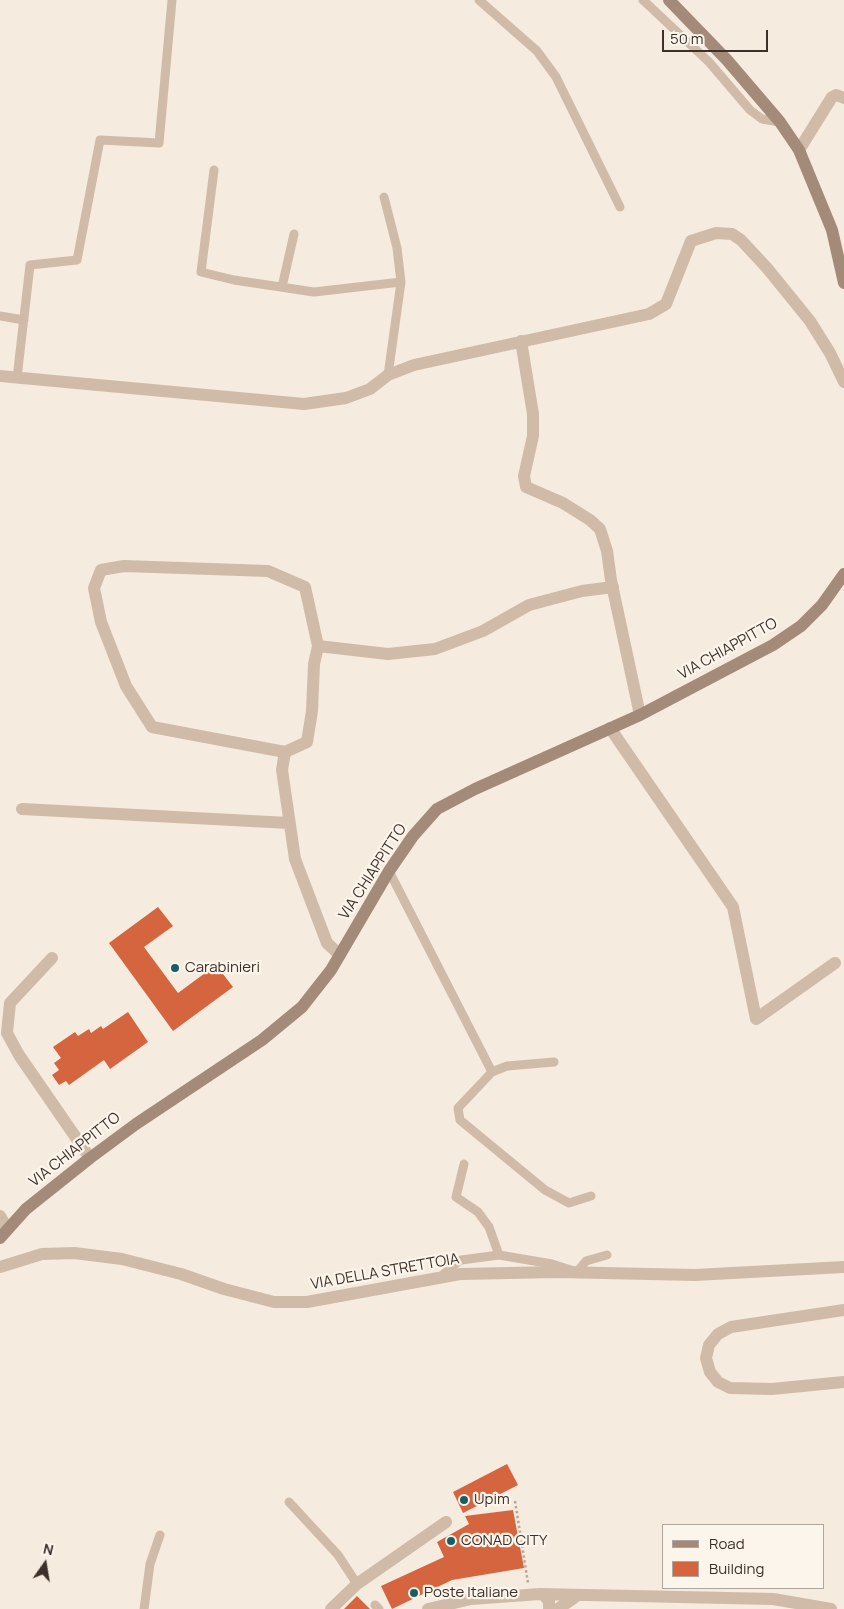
<!DOCTYPE html>
<style>
body{margin:0}
#map{position:relative;width:844px;height:1609px;overflow:hidden;background:#f6ebdf;font-family:Manrope,sans-serif}
canvas{display:block}
.legend{position:absolute;left:662px;top:1524px;width:162px;height:65px;box-sizing:border-box;background:#fcf5ec;border:1px solid #afa69e;margin:0;padding:6px 9px;list-style:none;font-size:15px;color:#3c3029}
.legend li{display:flex;align-items:center;gap:10px;height:25px}
.legend b{width:25px;border:1px solid #afa69e}
.north{position:absolute;left:20px;top:1539px;width:50px;height:50px;-webkit-text-stroke:4px #fcf5ec;paint-order:stroke;rotate:13deg;font-size:14px;font-weight:700;line-height:20px;text-align:center;color:#3c3029}
.north::after{content:'';display:block;margin:auto;width:18px;height:22px;background:#3c3029;clip-path:polygon(50% 0,100% 100%,50% 72%,0 100%)}
.scale{position:absolute;left:662px;top:30px;width:106px;height:22px;box-sizing:border-box;border:2px solid #3c3029;border-top:0;padding-left:6px;font-size:15px;line-height:18px;white-space:nowrap;color:#3c3029;-webkit-text-stroke:4px #fcf5ec;paint-order:stroke}
</style>
<div id="map">
<canvas width="844" height="1609"></canvas>
<ul class="legend">
<li><b style="height:6px;background:#a48a79"></b>Road</li>
<li><b style="height:14px;background:#d4653f"></b>Building</li>
</ul>
<div class="north">N</div>
<div class="scale">50 m</div>
</div>
<script>
const context = document.querySelector('canvas').getContext('2d');
context.lineJoin = 'round';
function fillPath(path, color) { context.fillStyle = color; context.fill(path, 'evenodd'); }
const poly = rows => new Path2D(rows.map(r => 'M' + r).join(''));
function strokePath(path, color, width, dash) { context.strokeStyle = color; context.lineWidth = width; context.lineCap = dash ? 'butt' : 'round'; context.setLineDash(dash || []); context.stroke(path); }
function drawText(font, color, halo, rows, align = 'center') {
  context.font = font + ' Manrope,sans-serif'; context.lineWidth = 4.5; context.setLineDash([]); context.textBaseline = 'middle'; context.strokeStyle = halo; context.fillStyle = color; for (const [text, x, y, turn = 0] of rows) {
    context.save(); context.translate(x, y); context.rotate((+turn || 0) * Math.PI / 180); context.textAlign = isNaN(turn) ? turn : align; if (halo) context.strokeText(text, 0, 0); context.fillText(text, 0, 0); context.restore();
  }
}
fillPath(poly([
 [158,907,173,926,144,947,178,993,216,965,233,987,173,1031,109,943],
 [128,1012,148,1042,110,1069,104,1060,69,1085,66,1081,59,1085,52,1075,59,1070,54,1063,61,1058,53,1047,75,1032,78,1036,89,1029,91,1033,101,1026,103,1029],
 [507,1464,518,1485,463,1513,453,1492],
 [513,1510,524,1568,452,1580,392,1609,381,1586,444,1557,437,1542,469,1524,465,1516],
 [357,1596,370,1609,344,1609]
]), '#d4653f');
strokePath(poly([
 [515,1501,528,1583]
]), '#bca592', 2.5, [2.5, 2.5]);
strokePath(poly([
 [479,0,537,51,556,77,620,207],
 [643,0,709,62,750,110,762,119,780,122],
 [214,170,201,272,234,280,314,292,401,282,388,375],
 [384,197,397,248,401,282],
 [282,287,294,234],
 [0,316,24,320],
 [17,378,30,265,77,260,100,140,159,143,172,0],
 [389,871,492,1072,458,1108,460,1120,545,1190,569,1203,591,1196],
 [492,1072,507,1066,554,1062],
 [464,1164,456,1197,478,1212,489,1227,499,1255],
 [442,1276,451,1267,461,1260,499,1255,552,1264,577,1272,586,1261,607,1255],
 [289,1502,338,1555,357,1584],
 [375,1605,379,1609],
 [144,1609,150,1564,160,1535]
]), '#d0bba9', 9);
strokePath(poly([
 [799,150,832,97,836,95,844,98],
 [521,341,533,414,533,436,524,476,526,487,563,503,590,520,600,529,607,551,611,580,640,715],
 [0,376,304,404,346,398,370,389,388,375,414,365,649,314,666,304,691,241,716,233,732,234,741,240,767,268,810,321,830,353,844,382],
 [610,728,733,907,756,1019,835,963],
 [285,752,152,727,126,686,101,622,94,588,101,570,124,566,268,571,305,587,318,646],
 [22,809,289,823],
 [340,955,327,943,295,859,282,770,285,752,307,742,312,711,314,664,318,646,388,654,435,649,483,631,529,605,582,591,613,587],
 [52,958,10,1003,7,1033,19,1055,90,1158],
 [0,1216,7,1228],
 [0,1267,42,1254,74,1253,122,1259,181,1274,224,1289,274,1302,307,1302,460,1274,558,1272,695,1275,844,1267],
 [844,1310,731,1327,718,1334,709,1345,706,1358,710,1372,718,1382,730,1388,772,1389,844,1382],
 [543,1594,549,1601,549,1609],
 [331,1609,357,1584,446,1522],
 [428,1609,471,1599,540,1594,773,1599,831,1609],
 [558,1609,578,1595]
]), '#d0bba9', 12);
strokePath(poly([
 [669,0,727,60,780,122,799,150,832,230,844,283],
 [0,1238,26,1209,90,1158,136,1124,262,1040,302,1007,331,970,389,871,413,836,437,809,475,789,640,715,773,645,801,626,822,605,844,574]
]), '#a48a79', 12);
for (const [x, y, r, color] of [
 [175,968,5,"#195e64"],
 [464,1500,5,"#195e64"],
 [451,1541,5,"#195e64"],
 [414,1593,5,"#195e64"]
]) { const dot = new Path2D(); dot.arc(x, y, r, 0, 2 * Math.PI); context.fillStyle = color; context.fill(dot); strokePath(dot, '#fcf5ec', 2); }
drawText('15px', '#3c3029', '#fcf5ec', [
 ["VIA CHIAPPITTO",728,649,-29],
 ["VIA CHIAPPITTO",373,872,-57],
 ["VIA CHIAPPITTO",75,1150,-38],
 ["VIA DELLA STRETTOIA",385,1272,-10]
]);
drawText('15px', '#3c3029', '#fcf5ec', [
 ["Carabinieri",185,968],
 ["Upim",474,1500],
 ["CONAD CITY",461,1541],
 ["Poste Italiane",424,1593]
], 'left');
</script>
